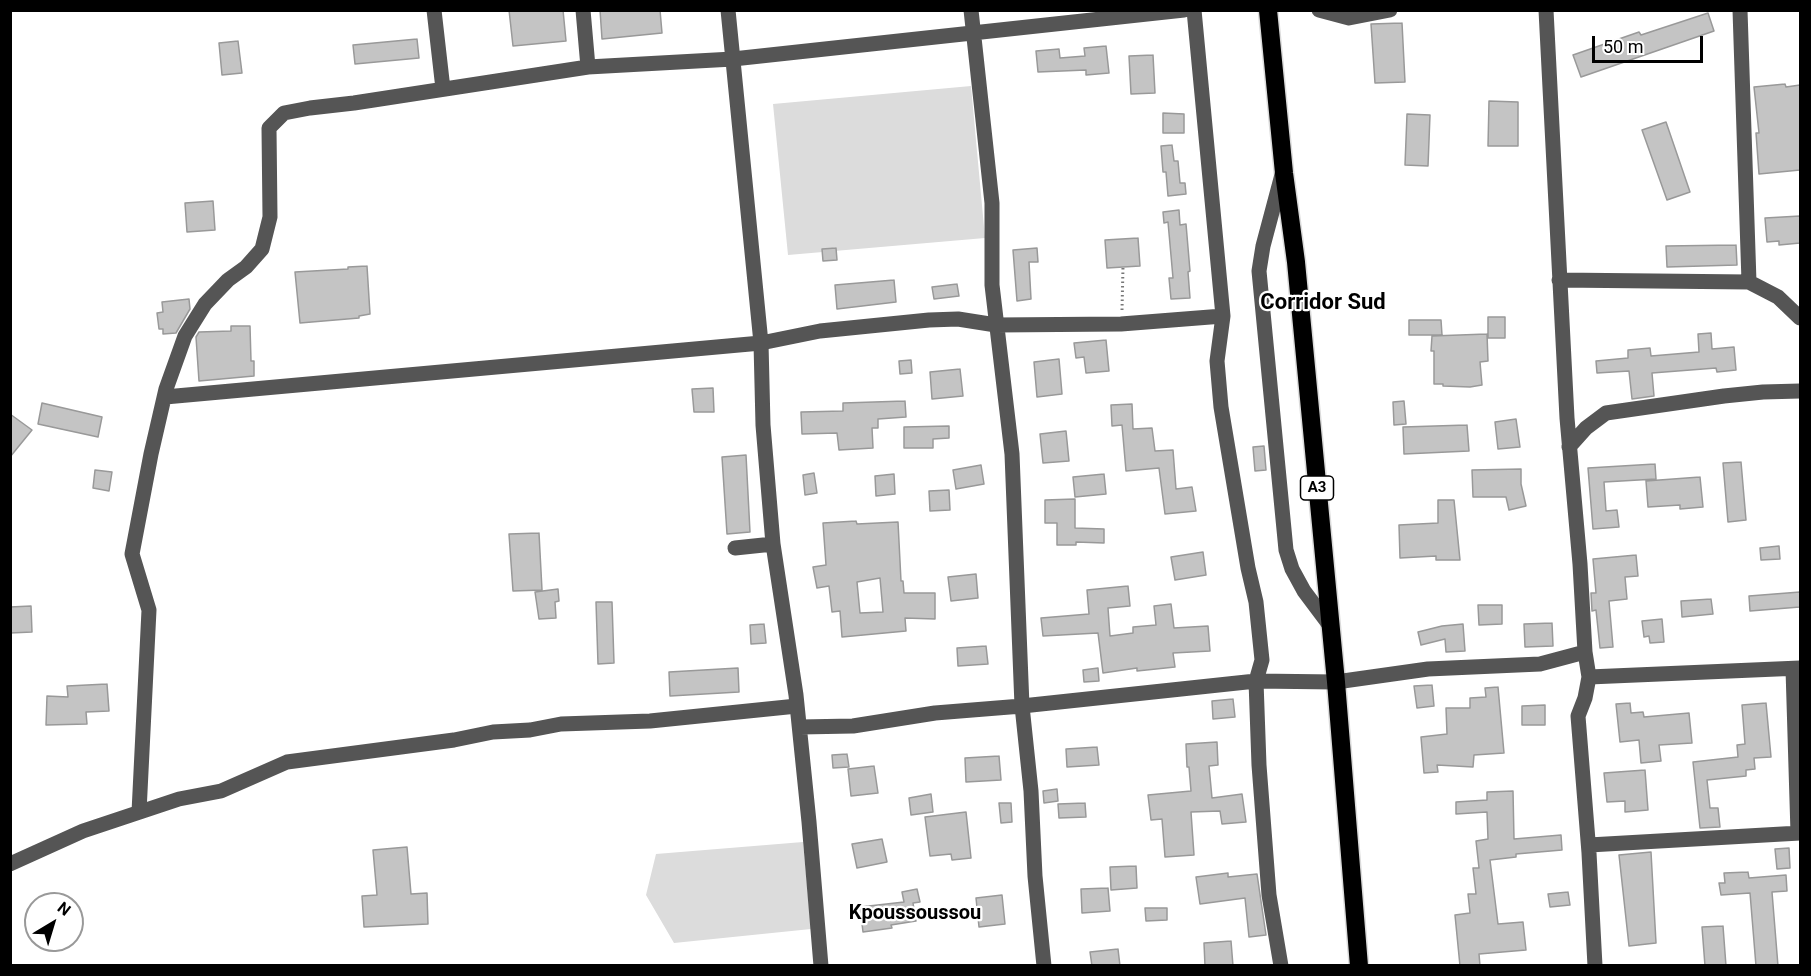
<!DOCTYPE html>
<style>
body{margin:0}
#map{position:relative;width:1811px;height:976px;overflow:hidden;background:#fff;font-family:Roboto,sans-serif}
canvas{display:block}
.frame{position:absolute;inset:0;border:12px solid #000;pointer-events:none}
.north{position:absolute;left:24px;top:892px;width:60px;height:60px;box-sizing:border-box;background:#fff;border:2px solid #999;border-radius:50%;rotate:38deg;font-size:16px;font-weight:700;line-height:24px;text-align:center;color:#000}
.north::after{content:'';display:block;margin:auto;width:21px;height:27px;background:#000;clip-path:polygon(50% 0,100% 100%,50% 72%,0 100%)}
.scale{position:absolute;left:1592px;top:36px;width:111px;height:27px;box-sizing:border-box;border:3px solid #000;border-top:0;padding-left:8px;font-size:18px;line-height:21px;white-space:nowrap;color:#000;-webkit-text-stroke:4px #fff;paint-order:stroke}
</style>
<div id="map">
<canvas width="1811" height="976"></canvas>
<div class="frame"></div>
<div class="north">N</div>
<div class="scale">50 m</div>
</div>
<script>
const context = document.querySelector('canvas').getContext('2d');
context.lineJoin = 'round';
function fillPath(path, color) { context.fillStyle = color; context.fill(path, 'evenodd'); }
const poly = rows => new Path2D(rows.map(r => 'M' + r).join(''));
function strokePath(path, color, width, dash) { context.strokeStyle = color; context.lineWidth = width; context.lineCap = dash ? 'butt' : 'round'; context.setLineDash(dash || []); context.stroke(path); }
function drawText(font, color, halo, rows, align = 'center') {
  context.font = font + ' Roboto,sans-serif'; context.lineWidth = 4.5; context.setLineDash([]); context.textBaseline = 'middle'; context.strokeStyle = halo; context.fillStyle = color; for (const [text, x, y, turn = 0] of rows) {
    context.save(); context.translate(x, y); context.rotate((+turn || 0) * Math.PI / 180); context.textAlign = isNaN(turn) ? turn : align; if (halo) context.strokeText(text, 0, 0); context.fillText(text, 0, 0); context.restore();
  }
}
fillPath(poly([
 [971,86,985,238,788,255,773,104],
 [803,842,811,929,674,943,646,895,656,854]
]), '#dcdcdc');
const building = poly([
 [509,10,563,10,566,41,513,46,509,10],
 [600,10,660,10,662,33,602,39,600,10],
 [1708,13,1714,31,1581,77,1573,55,1639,32,1641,35,1708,13],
 [1402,23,1405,82,1375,83,1371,24,1402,23],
 [417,39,419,58,355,64,353,45,417,39],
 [238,41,242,73,222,75,219,43,238,41],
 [1106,46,1109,73,1086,75,1086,70,1038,72,1036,51,1059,49,1060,58,1085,56,1084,48,1106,46],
 [1153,55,1155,93,1131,94,1129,56,1153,55],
 [1785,84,1786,87,1800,85,1800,170,1759,174,1756,133,1759,133,1754,87,1785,84],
 [1489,101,1518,102,1518,146,1488,146,1489,101],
 [1163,113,1184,114,1184,133,1163,133,1163,113],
 [1407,114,1430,115,1428,166,1405,165,1407,114],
 [1666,122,1690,192,1667,200,1642,130,1666,122],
 [1172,145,1174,161,1178,161,1180,183,1185,183,1186,194,1168,196,1166,172,1163,172,1161,146,1172,145],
 [213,201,215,230,187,232,185,203,213,201],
 [1179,210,1180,225,1186,224,1190,271,1188,272,1190,298,1171,299,1169,278,1173,278,1168,222,1164,223,1163,212,1179,210],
 [1800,216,1800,243,1779,245,1779,241,1767,242,1765,218,1800,216],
 [1138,238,1140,266,1107,268,1105,240,1138,238],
 [1736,245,1737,265,1667,267,1666,246,1736,245],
 [836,248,837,260,823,261,822,249,836,248],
 [1037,248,1038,262,1029,262,1031,299,1017,301,1013,250,1037,248],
 [367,266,370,314,359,316,359,318,300,323,295,272,348,269,348,267,367,266],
 [894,280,896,302,837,309,835,285,894,280],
 [957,284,959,296,934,299,932,287,957,284],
 [189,299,190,309,176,333,163,334,163,329,159,329,157,313,163,312,162,302,189,299],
 [1488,317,1505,317,1505,338,1488,338,1488,317],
 [1409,320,1441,320,1442,335,1409,335,1409,320],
 [231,326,250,326,251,361,254,361,254,376,199,381,196,337,199,332,231,331,231,326],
 [1711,333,1712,349,1734,347,1736,370,1717,372,1716,368,1652,373,1654,396,1632,399,1629,371,1597,373,1596,361,1628,358,1628,350,1650,348,1651,356,1699,352,1698,334,1711,333],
 [1487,334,1488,361,1480,362,1482,385,1470,387,1443,386,1443,384,1434,384,1434,351,1431,351,1432,336,1487,334],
 [1106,340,1109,371,1086,373,1084,357,1076,358,1074,343,1106,340],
 [1059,359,1062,394,1037,397,1034,362,1059,359],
 [911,360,912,373,900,374,899,361,911,360],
 [960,369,963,396,932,399,930,372,960,369],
 [713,388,714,412,694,412,692,389,713,388],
 [905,401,906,417,878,419,878,428,872,428,873,448,839,450,837,433,802,434,801,412,843,411,843,403,905,401],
 [1404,401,1406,424,1394,425,1393,402,1404,401],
 [42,403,102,417,98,437,38,424,42,403],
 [1132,404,1133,429,1152,428,1155,451,1173,450,1176,489,1192,487,1196,511,1165,514,1159,468,1126,471,1122,425,1112,426,1111,405,1132,404],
 [10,414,32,430,10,457,10,414],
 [1516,419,1520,447,1498,449,1495,422,1516,419],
 [1467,425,1469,451,1404,454,1403,427,1467,425],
 [949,426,949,438,933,439,933,448,904,448,904,427,949,426],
 [1066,431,1069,461,1043,463,1040,434,1066,431],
 [1264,446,1266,470,1255,471,1253,447,1264,446],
 [746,455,750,532,727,534,722,457,746,455],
 [1741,462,1746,520,1728,522,1723,463,1741,462],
 [1655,464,1656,479,1604,482,1606,511,1617,510,1619,527,1593,529,1588,468,1655,464],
 [981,465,984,484,956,489,953,470,981,465],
 [1521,469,1521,484,1526,506,1509,510,1506,497,1473,497,1472,470,1521,469],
 [95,470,112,472,109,491,93,488,95,470],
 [814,473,817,493,805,495,803,475,814,473],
 [894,474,895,494,876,496,875,476,894,474],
 [1104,474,1106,494,1075,497,1073,477,1104,474],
 [1700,477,1703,507,1680,509,1680,505,1648,507,1646,481,1700,477],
 [949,490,950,510,930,511,929,491,949,490],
 [1075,499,1075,528,1104,529,1104,543,1076,542,1076,545,1057,545,1057,523,1045,523,1045,500,1075,499],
 [1438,500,1454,500,1460,560,1436,560,1436,556,1400,558,1399,525,1438,523,1438,500],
 [856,521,857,524,898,522,901,581,903,581,904,593,935,593,935,619,905,618,906,631,842,637,840,611,832,612,829,586,817,588,813,567,826,565,823,523,856,521],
 [880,578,883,612,860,613,857,582,880,578],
 [539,533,542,590,513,591,509,534,539,533],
 [1779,546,1780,559,1761,560,1760,548,1779,546],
 [1203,552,1206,575,1175,580,1171,557,1203,552],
 [1636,555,1638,576,1625,577,1627,599,1609,601,1613,647,1600,648,1596,610,1592,611,1591,593,1596,593,1593,559,1636,555],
 [976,574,978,598,951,601,948,577,976,574],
 [1128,586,1130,606,1108,608,1110,636,1133,633,1133,627,1156,625,1154,606,1171,604,1174,628,1208,626,1210,651,1173,653,1175,667,1137,671,1137,668,1103,673,1098,633,1043,636,1041,618,1089,614,1087,590,1128,586],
 [558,589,559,601,555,602,556,618,539,619,535,592,558,589],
 [1800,592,1800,607,1750,611,1749,596,1800,592],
 [1711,599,1713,614,1682,617,1681,601,1711,599],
 [596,602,612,602,614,663,598,664,596,602],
 [1478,605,1502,605,1502,624,1479,625,1478,605],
 [31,606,32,632,10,633,10,607,31,606],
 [1662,619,1664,642,1650,643,1649,636,1644,637,1642,621,1662,619],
 [1552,623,1553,646,1525,647,1524,624,1552,623],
 [764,624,766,643,751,644,750,625,764,624],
 [1463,624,1465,651,1446,652,1445,639,1421,645,1418,632,1442,626,1463,624],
 [986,646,988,664,958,666,957,648,986,646],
 [738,668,739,692,670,696,669,672,738,668],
 [1098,668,1099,681,1084,682,1083,670,1098,668],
 [107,684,109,711,86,712,87,724,46,725,47,696,68,697,67,686,107,684],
 [1432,685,1434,706,1417,708,1414,686,1432,685],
 [1498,687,1504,753,1474,755,1473,767,1437,765,1438,772,1424,773,1421,737,1447,734,1446,708,1470,708,1470,698,1486,697,1485,688,1498,687],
 [1233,699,1235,717,1213,719,1212,701,1233,699],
 [1630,703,1631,713,1643,712,1644,717,1689,713,1692,743,1659,745,1661,761,1641,763,1639,740,1620,742,1616,704,1630,703],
 [1766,703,1771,757,1754,758,1755,769,1746,770,1746,776,1707,780,1710,808,1718,808,1720,827,1700,828,1693,762,1738,757,1737,745,1745,744,1742,705,1766,703],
 [1545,705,1545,725,1522,725,1522,706,1545,705],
 [1217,742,1218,765,1209,766,1212,798,1242,794,1246,822,1222,824,1220,811,1191,812,1194,855,1165,857,1162,819,1151,820,1148,795,1191,791,1189,767,1187,767,1186,744,1217,742],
 [1097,747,1099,765,1067,767,1066,749,1097,747],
 [847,754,849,767,833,768,832,755,847,754],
 [999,756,1001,780,966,782,965,758,999,756],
 [874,766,878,793,851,796,848,769,874,766],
 [1645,770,1648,810,1625,812,1625,801,1607,802,1604,773,1645,770],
 [1057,789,1058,801,1044,803,1043,791,1057,789],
 [1513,791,1514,839,1561,835,1562,850,1516,854,1516,857,1490,860,1498,924,1523,922,1526,950,1479,954,1480,966,1460,966,1455,915,1470,913,1468,894,1476,894,1473,868,1479,868,1476,841,1488,839,1487,812,1456,814,1456,802,1487,800,1487,792,1513,791],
 [931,794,933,812,911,815,909,798,931,794],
 [999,803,1011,803,1012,822,1001,823,999,803],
 [1085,803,1086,817,1059,818,1058,804,1085,803],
 [966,812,971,858,952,860,951,854,930,856,925,817,966,812],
 [882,839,887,862,857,868,852,844,882,839],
 [407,847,411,894,427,893,428,924,364,927,362,896,377,895,373,850,407,847],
 [1789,848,1790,868,1777,869,1775,849,1789,848],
 [1651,852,1656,943,1629,946,1619,855,1651,852],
 [1136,866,1137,888,1111,890,1110,867,1136,866],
 [1748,872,1749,878,1786,875,1787,891,1772,892,1778,966,1756,966,1750,893,1721,895,1719,883,1725,883,1724,873,1748,872],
 [1228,873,1228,877,1257,874,1266,935,1249,937,1245,898,1200,904,1196,877,1228,873],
 [1108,888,1110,911,1082,913,1081,889,1108,888],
 [917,889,920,902,913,903,916,921,891,925,892,928,863,932,860,907,904,902,902,892,917,889],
 [1568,892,1570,905,1550,907,1548,894,1568,892],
 [1002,895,1005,924,979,927,976,898,1002,895],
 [1145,908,1167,908,1167,920,1146,921,1145,908],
 [1723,926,1726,966,1705,966,1702,927,1723,926],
 [1231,941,1233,966,1205,966,1204,943,1231,941],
 [1118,949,1120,966,1092,966,1090,952,1118,949]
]);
fillPath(building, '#c4c4c4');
strokePath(building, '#999', 1.5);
const highway = poly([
 [1268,10,1284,173,1296,262,1336,682,1359,966]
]);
strokePath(highway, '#dbdbdb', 21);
strokePath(poly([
 [1122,310,1123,267]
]), '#777', 3, [1.5, 3]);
strokePath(poly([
 [434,10,443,89],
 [583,10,588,67],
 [728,10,761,343,763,425,773,544,796,695,809,822,821,966],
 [971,10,992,203,992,285,1012,454,1022,706,1031,791,1035,876,1044,966],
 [1194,10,1223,316],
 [1319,10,1349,18,1390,10],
 [1546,10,1567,418,1580,564,1585,652,1589,677,1585,698,1578,716,1589,853,1595,966],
 [1740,10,1749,282],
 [1283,171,1263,246,1259,271,1286,550,1292,569,1304,591,1331,627],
 [1559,280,1749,282,1778,297,1800,318],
 [165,397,761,343,820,331,929,320,958,319,996,325,1121,324,1223,316,1217,361,1221,407,1248,568,1256,602,1262,660,1256,681,1259,765,1269,895,1281,966],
 [1569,447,1586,428,1606,413,1724,396,1763,392,1800,391],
 [735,548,773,544],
 [1793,669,1798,833],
 [1589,677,1800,668],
 [800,727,853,726,935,713,1022,706,1256,681,1336,682,1428,669,1540,664,1585,652],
 [139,812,149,610,132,554,151,454,166,389,185,336,205,304,228,280,246,267,262,249,270,217,269,128,284,113,310,108,354,103,588,67,733,59,1184,10],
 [1589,845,1800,833],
 [10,864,83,831,179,799,221,791,287,762,454,740,493,732,530,730,561,724,650,721,797,706]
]), '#555', 15);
strokePath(highway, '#000', 18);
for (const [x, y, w] of [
 [1317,488,33]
]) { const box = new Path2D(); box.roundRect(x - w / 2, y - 12, w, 24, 4.5); context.fillStyle = '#fff'; context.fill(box); strokePath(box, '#000', 1.5); }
drawText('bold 15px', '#000', null, [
 ["A3",1317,488]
]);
drawText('bold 20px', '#000', '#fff', [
 ["Kpoussoussou",915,914]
]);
drawText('bold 22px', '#000', '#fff', [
 ["Corridor Sud",1323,303]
]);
</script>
